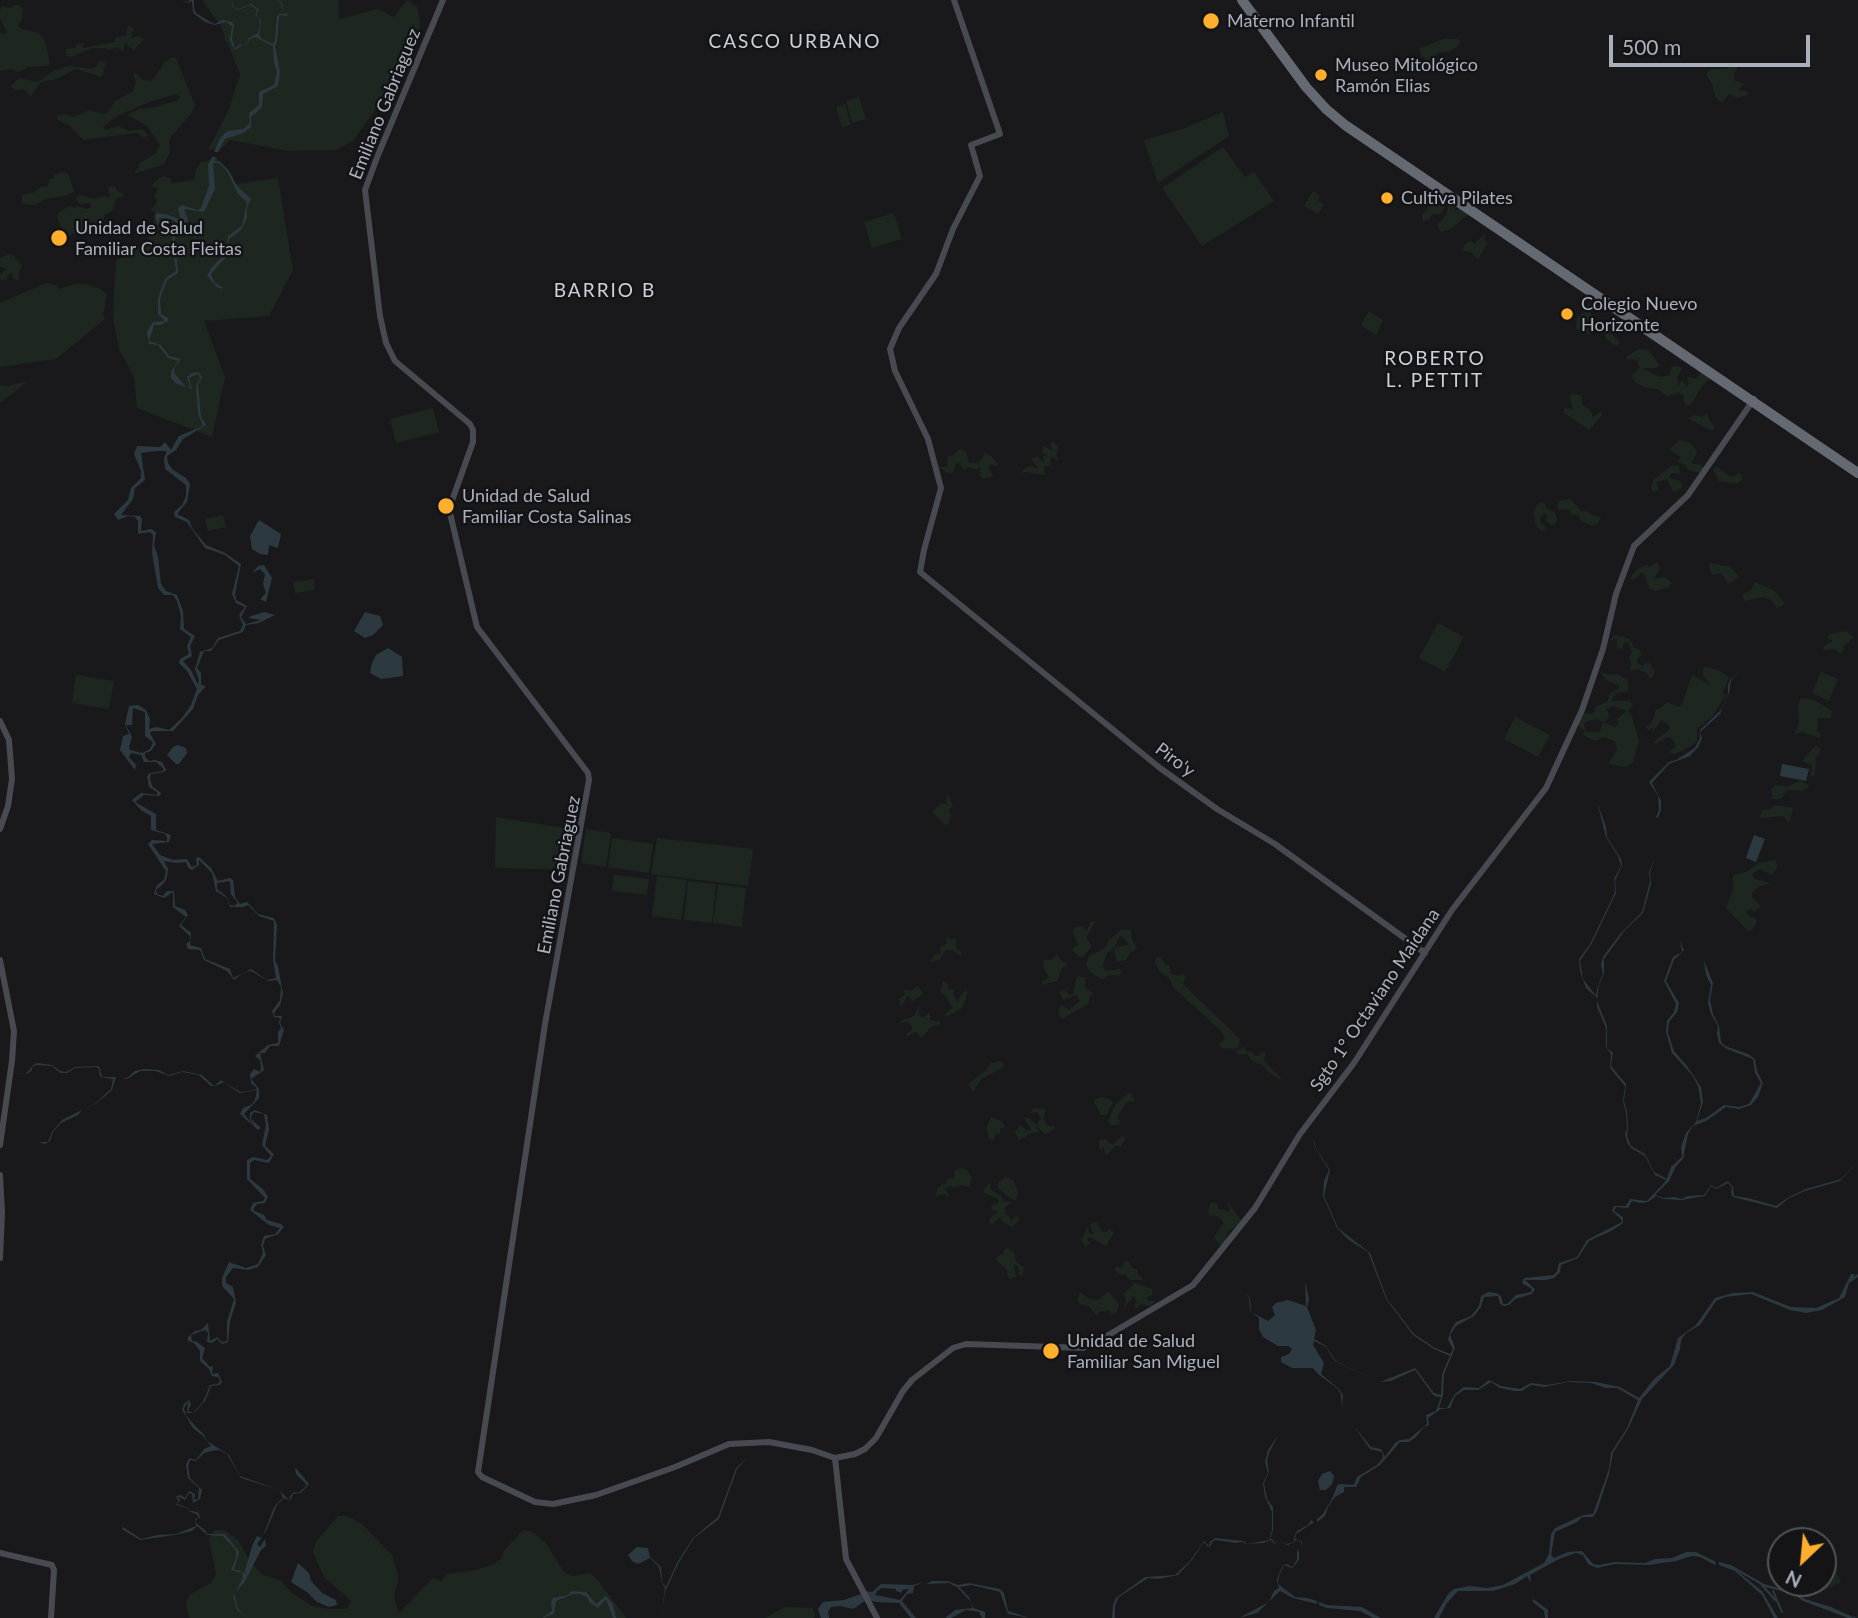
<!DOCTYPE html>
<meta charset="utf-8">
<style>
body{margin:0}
#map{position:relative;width:1858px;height:1618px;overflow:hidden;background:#19191c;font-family:Lato,sans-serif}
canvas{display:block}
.north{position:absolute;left:1767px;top:1527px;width:70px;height:70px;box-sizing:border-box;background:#141417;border:2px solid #505359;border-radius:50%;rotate:206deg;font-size:19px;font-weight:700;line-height:28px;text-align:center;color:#aab1bc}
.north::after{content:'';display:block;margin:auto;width:24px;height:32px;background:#ffae2e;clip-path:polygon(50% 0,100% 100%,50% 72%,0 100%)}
.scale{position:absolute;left:1609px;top:35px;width:201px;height:32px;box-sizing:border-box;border:4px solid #aab1bc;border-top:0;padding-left:9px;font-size:21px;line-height:24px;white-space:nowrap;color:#aab1bc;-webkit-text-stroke:5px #141417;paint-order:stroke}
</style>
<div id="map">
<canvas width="1858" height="1618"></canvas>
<div class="north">N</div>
<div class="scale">500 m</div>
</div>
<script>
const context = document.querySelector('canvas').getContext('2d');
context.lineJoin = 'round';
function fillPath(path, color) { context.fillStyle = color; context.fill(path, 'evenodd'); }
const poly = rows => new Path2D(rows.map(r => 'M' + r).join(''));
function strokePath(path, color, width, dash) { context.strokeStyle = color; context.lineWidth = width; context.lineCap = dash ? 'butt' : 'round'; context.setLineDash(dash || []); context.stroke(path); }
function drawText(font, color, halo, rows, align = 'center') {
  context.font = font + ' Lato,sans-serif'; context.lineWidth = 5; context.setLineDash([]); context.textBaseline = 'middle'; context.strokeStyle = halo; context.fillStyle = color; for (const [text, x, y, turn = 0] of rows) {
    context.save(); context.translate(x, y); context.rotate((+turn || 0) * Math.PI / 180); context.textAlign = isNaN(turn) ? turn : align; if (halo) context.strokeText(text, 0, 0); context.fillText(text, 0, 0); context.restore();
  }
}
fillPath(poly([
 [202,0,338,0,339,19,378,9,394,17,407,0,418,8,421,33,403,70,353,141,336,150,289,151,230,140,222,148,208,150,229,109,240,74,227,42,224,40,225,37,221,26],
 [15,5,20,5,23,9,22,18,18,26,21,29,39,33,45,41,50,64,46,66,28,67,19,72,11,69,0,71,0,32,2,34,7,33,0,18,0,10,2,6,11,8],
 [128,25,134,28,130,39,137,36,144,39,134,50,125,43,123,52,118,47,108,50,104,48,93,48,70,57,66,56,66,49,75,48,77,44,86,43,82,46,84,48,114,42,116,37,126,36],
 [1443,39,1458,39,1460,42,1458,46,1450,51,1437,53,1436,57,1439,60,1432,66,1421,55,1419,46,1421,48],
 [172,57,176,58,195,105,191,114,169,139,170,152,164,164,134,174,141,162,156,153,160,145,147,126,127,115,139,109,156,107,178,100,180,97,177,94,151,101,117,116,103,127,106,130,118,126,129,131,142,129,148,135,145,138,137,133,83,140,70,126,58,120,56,116,64,114,73,117,90,110,102,114,107,113,110,110,114,102,133,91,136,82,133,73,137,74,143,80,152,81,165,62],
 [100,60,106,64,102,77,76,69,56,79,41,82,31,96,23,89,16,90,10,87,19,78,38,82,53,71,69,66,92,69,96,67],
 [1732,65,1738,66,1734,74,1734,80,1744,84,1738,90,1746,91,1749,94,1738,98,1729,94,1722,103,1715,97,1712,84,1706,74,1711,69,1727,69],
 [859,97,866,119,852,123,846,101],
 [845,104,851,125,842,127,836,107],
 [1223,112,1229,136,1158,183,1144,140,1182,129],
 [1223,147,1245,177,1254,172,1274,201,1202,246,1162,188],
 [216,157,229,171,236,184,278,178,293,270,269,316,204,321,225,377,212,437,137,408,134,377,119,349,113,317,116,261,141,246,151,235,155,212,150,210,156,205,157,200,154,197,158,188,152,187,153,183,163,176,170,178,171,183,194,180,196,169,202,161,205,162],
 [62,172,67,173,70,178,72,186,75,191,65,196,45,199,35,205,22,204,22,195,35,192,41,187,48,186,49,179,53,179,54,175],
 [112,186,116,187,117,191,122,193,124,197,117,198,112,211,104,215,104,224,98,227,90,227,81,233,74,233,69,236,65,234,57,218,59,212,69,206,75,208,76,206,87,209,91,207,91,203,79,204,75,198,81,195,93,199,104,196,110,197,108,187],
 [1313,191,1320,196,1315,204,1318,201,1324,204,1318,214,1304,206],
 [1439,195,1444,198,1445,207,1440,214,1433,214,1429,219,1423,221,1422,215],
 [1452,201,1455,210,1462,209,1470,213,1453,227,1442,232,1438,228,1438,224,1447,214,1448,204],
 [894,213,902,239,872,248,864,222],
 [1485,234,1484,241,1488,242,1479,258,1477,259,1471,252,1464,251,1463,249,1466,243,1471,241,1474,244],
 [9,254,14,256,22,266,19,272,19,281,12,278,13,273,7,275,7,280,0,279,0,275,7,269,0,267,0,258],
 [46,283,58,286,59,289,75,284,86,284,100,289,107,294,103,315,105,319,56,359,0,367,0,303],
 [1588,310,1595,319,1601,323,1602,327,1611,326,1615,329,1611,334,1620,342,1617,345,1613,345,1610,341,1606,339,1605,333,1600,332,1598,329,1589,335,1576,328,1577,317],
 [1369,311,1383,320,1376,335,1361,325],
 [1639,349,1648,350,1660,365,1656,368,1642,368,1660,377,1670,375,1671,367,1678,366,1682,368,1677,377,1678,386,1682,380,1687,387,1689,384,1687,376,1696,379,1701,372,1711,377,1703,385,1691,404,1687,406,1684,403,1684,396,1678,392,1676,394,1667,396,1658,389,1647,388,1634,382,1632,376,1640,367,1636,361,1640,360,1626,359,1626,357],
 [19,383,26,383,0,403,0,385,8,386],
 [1573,393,1582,397,1582,404,1586,408,1590,409,1593,418,1600,412,1603,414,1589,430,1564,413,1564,408,1573,409,1569,397],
 [433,408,439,432,396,443,390,419],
 [1707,413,1709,420,1715,427,1712,431,1687,418,1695,415,1702,417],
 [1680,440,1691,443,1696,450,1697,453,1691,463,1702,465,1704,468,1700,473,1688,470,1687,466,1677,461,1681,457,1671,451,1670,449],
 [1053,442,1059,447,1056,455,1058,459,1057,461,1054,457,1050,459,1051,465,1044,467,1045,475,1026,472,1022,473,1024,469,1030,466,1039,469,1031,459,1037,456,1044,463,1043,456,1047,456,1047,454,1043,454,1042,449,1044,446,1053,451,1050,444],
 [960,449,966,451,969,463,979,463,985,453,991,456,998,464,997,466,990,464,989,469,993,476,983,479,980,476,980,468,976,470,970,467,964,470,959,463,955,464,955,470,952,473,948,473,938,467,947,467,948,456,952,456],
 [1673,465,1679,466,1680,474,1672,473,1668,478,1681,481,1682,486,1679,490,1673,492,1667,479,1656,482,1659,490,1654,492,1651,489,1653,480],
 [1717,467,1731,477,1739,473,1743,476,1742,480,1737,484,1719,481,1713,469],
 [1571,499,1581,511,1587,511,1592,515,1601,517,1598,524,1592,526,1581,521,1578,515,1571,514,1569,509,1559,510,1557,505,1559,501],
 [1541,502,1545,504,1546,508,1555,513,1557,519,1556,523,1552,525,1546,521,1547,514,1542,514,1540,522,1545,526,1545,529,1541,531,1536,526,1534,513,1536,506],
 [223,515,226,527,208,531,205,519],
 [1657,562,1660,569,1654,579,1664,577,1672,582,1669,587,1655,591,1649,588,1645,575,1641,572,1635,580,1631,579,1632,575,1638,569,1646,565,1650,567],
 [1710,563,1731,567,1739,577,1728,584,1721,573,1712,575,1709,567],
 [314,579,315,590,295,593,293,582],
 [1755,582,1775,591,1785,604,1777,608,1771,600,1763,597,1745,601,1742,595,1751,590],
 [1438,623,1464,637,1445,672,1419,658],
 [1846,631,1854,637,1843,647,1842,654,1834,649,1823,650,1825,645,1833,641,1828,638,1829,634],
 [1615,635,1630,639,1633,647,1640,650,1642,654,1637,660,1638,664,1643,666,1645,663,1649,663,1655,671,1653,677,1649,679,1648,674,1638,669,1630,671,1631,664,1629,658,1632,652,1628,642,1624,643,1622,649,1617,648,1617,638,1609,641],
 [1705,667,1718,670,1729,677,1723,692,1725,696,1712,717,1697,728,1697,741,1694,744,1682,751,1674,754,1669,752,1676,746,1672,739,1667,737,1656,744,1653,742,1670,729,1668,724,1661,720,1654,730,1652,727,1649,730,1645,727,1652,722,1656,709,1660,709,1667,702,1678,707,1682,704,1692,675,1711,685,1703,675,1703,670],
 [1601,672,1609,675,1618,674,1625,679,1627,678,1629,691,1616,693,1611,701,1630,701,1633,705,1628,711,1631,714,1639,741,1633,762,1626,767,1608,764,1617,750,1615,741,1603,737,1597,740,1592,740,1582,734,1585,732,1576,723,1584,713,1592,714,1595,711,1595,707,1607,702,1610,693,1619,689,1619,685,1606,680],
 [1614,706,1627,711,1617,719,1618,725,1614,727,1606,723,1602,724,1600,732,1586,732,1584,724,1587,721,1596,719,1604,722,1610,716,1606,709],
 [1821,672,1838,679,1829,701,1812,693],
 [76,675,114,681,109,709,72,703],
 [1801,698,1814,700,1832,711,1831,718,1818,718,1817,731,1821,734,1820,738,1802,732,1794,735,1799,723,1798,706],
 [1515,717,1550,735,1538,757,1504,739],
 [1816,745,1821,750,1816,758,1815,775,1810,777,1812,768,1811,764,1802,761],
 [1801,781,1809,785,1808,787,1803,791,1787,790,1781,799,1773,799,1771,790,1775,785,1788,786],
 [948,794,953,806,949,810,951,815,950,822,945,825,932,812,940,804,946,804],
 [1776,805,1793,808,1790,821,1788,822,1783,816,1760,818,1762,810,1770,809],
 [496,817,577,830,571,870,495,868],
 [586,829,611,833,606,867,581,863],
 [612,838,653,844,649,873,608,867],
 [657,838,753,849,748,886,651,874],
 [1776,860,1777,868,1772,875,1759,869,1752,875,1755,879,1771,883,1758,887,1752,893,1752,897,1761,906,1754,912,1750,909,1746,911,1747,915,1755,918,1757,922,1752,930,1748,931,1726,908,1733,889,1733,875,1746,872,1759,863],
 [614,875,649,879,647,895,612,891],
 [657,876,687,880,681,920,652,916],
 [688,881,716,884,712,923,684,920],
 [718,884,746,888,742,927,713,923],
 [1096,921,1086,938,1091,944,1091,948,1082,957,1078,956,1071,949,1078,945,1073,933,1074,928,1082,926,1087,931,1090,922],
 [1122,929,1131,930,1131,937,1137,949,1130,953,1126,960,1117,962,1114,951,1116,947,1129,945,1124,938,1120,936,1114,948,1107,953,1103,965,1104,969,1107,971,1120,969,1122,973,1119,976,1110,975,1102,979,1090,972,1086,964,1089,956,1105,948,1109,940],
 [947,936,952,940,955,937,956,938,956,947,962,954,960,955,952,950,946,950,940,959,930,963,933,956,941,953,940,947,946,944],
 [1057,955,1063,962,1067,963,1067,965,1062,968,1057,981,1042,985,1042,981,1049,978,1043,966,1044,960,1052,960],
 [1161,957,1165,964,1169,965,1171,974,1179,976,1183,974,1186,977,1183,984,1240,1039,1239,1047,1235,1049,1222,1048,1219,1044,1225,1038,1220,1030,1173,987,1169,978,1159,971,1155,962,1156,958],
 [1080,976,1085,978,1085,988,1094,994,1090,996,1088,1004,1062,1019,1058,1013,1060,1007,1062,1005,1069,1010,1080,1001,1076,995,1063,1000,1059,992,1065,990,1070,995,1074,993,1076,978],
 [943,981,948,984,948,989,955,990,953,994,957,1002,965,990,968,992,962,1008,947,1017,945,1014,953,1008,945,995,940,992],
 [918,986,923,994,912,1001,908,995,901,1007,899,999,905,995,904,989,911,991],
 [919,1006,919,1015,923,1018,930,1012,930,1020,940,1022,940,1025,931,1027,922,1038,915,1031,908,1037,906,1034,912,1030,912,1026,907,1022,901,1023,900,1021,914,1016],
 [1244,1046,1247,1053,1252,1051,1255,1056,1259,1056,1261,1052,1266,1053,1264,1059,1265,1062,1281,1078,1280,1080,1267,1071,1263,1065,1253,1062,1247,1054,1237,1054,1236,1050,1242,1049],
 [1000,1061,1003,1063,1004,1067,981,1079,974,1091,970,1089,969,1084,972,1081,986,1070,991,1063],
 [1128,1093,1132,1094,1135,1102,1130,1101,1126,1103,1117,1118,1120,1121,1119,1125,1110,1125,1108,1121,1115,1105],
 [1102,1097,1111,1100,1113,1103,1106,1115,1101,1115,1093,1100],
 [1034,1108,1046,1109,1043,1119,1048,1126,1054,1126,1055,1129,1045,1134,1036,1126,1039,1132,1038,1133,1034,1132,1019,1140,1015,1132,1020,1125,1026,1130,1030,1131,1031,1129,1024,1118,1029,1118,1036,1125,1041,1118,1037,1112,1030,1113],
 [991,1117,1001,1121,1005,1126,1004,1128,1000,1128,1000,1134,996,1134,993,1140,989,1139,986,1128],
 [1123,1135,1125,1139,1121,1146,1115,1146,1107,1155,1105,1154,1104,1148,1099,1149,1099,1140,1106,1139,1112,1145],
 [961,1168,966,1169,972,1177,970,1187,962,1185,954,1188,950,1186,944,1189,949,1194,947,1196,943,1194,936,1197,937,1188,945,1184,948,1178,954,1179,955,1170],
 [1005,1177,1013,1180,1018,1191,1016,1200,1011,1199,998,1188,998,1183],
 [990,1183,991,1189,1002,1197,1003,1201,1012,1202,1003,1209,1006,1210,1005,1214,1010,1217,1010,1222,1015,1216,1019,1217,1018,1222,1012,1227,1001,1221,1002,1216,991,1225,989,1219,998,1212,993,1210,991,1206,999,1202,997,1198,984,1193,984,1188],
 [1225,1198,1241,1220,1236,1227,1228,1231,1225,1241,1221,1246,1214,1237,1224,1222,1217,1216,1209,1215,1208,1211,1210,1204,1214,1202,1217,1204,1219,1210,1223,1209,1228,1212,1230,1208],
 [1094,1222,1097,1223,1102,1232,1106,1232,1109,1229,1114,1232,1106,1246,1089,1237,1087,1240,1091,1243,1085,1246,1081,1240,1088,1226,1089,1234,1094,1234,1090,1226],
 [1008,1248,1015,1254,1016,1262,1024,1267,1023,1276,1019,1275,1018,1267,1014,1264,1016,1277,1009,1279,1006,1269,996,1260,998,1256,1003,1254,1004,1250],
 [1128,1261,1132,1268,1138,1270,1138,1275,1143,1278,1142,1280,1130,1280,1125,1274,1121,1275,1115,1271,1115,1267,1122,1268,1124,1262],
 [1135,1283,1152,1289,1152,1295,1146,1298,1149,1301,1155,1301,1152,1305,1148,1306,1141,1304,1136,1310,1134,1306,1137,1302,1134,1296,1124,1307,1126,1300,1124,1293],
 [1108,1291,1119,1304,1116,1313,1112,1314,1109,1310,1099,1312,1097,1316,1089,1306,1080,1304,1077,1301,1080,1292,1087,1298,1099,1300],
 [338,1516,347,1516,362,1524,392,1555,397,1571,398,1580,394,1597,399,1613,433,1578,441,1581,447,1574,476,1570,494,1564,501,1559,504,1551,523,1530,531,1531,545,1542,564,1572,572,1576,590,1573,597,1579,626,1618,189,1618,186,1603,189,1595,212,1582,216,1574,209,1539,215,1530,224,1530,238,1540,251,1563,263,1575,280,1580,291,1592,312,1606,330,1609,347,1609,351,1601,324,1577,313,1552,315,1543],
 [1831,1562,1841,1582,1807,1598,1799,1583,1823,1583,1823,1566],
 [785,1607,813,1608,815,1616,814,1618,765,1618]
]), '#1e271f');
fillPath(poly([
 [182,0,188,2,190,0,194,0,194,9,196,13,212,23,215,24,222,20,232,22,234,25,232,38,235,49,240,44,246,44,249,38,258,33,260,25,259,17,255,15,257,10,250,5,238,10,232,7,232,0,233,7,238,9,251,4,259,10,256,14,259,17,261,22,259,35,262,39,273,44,275,41,277,16,280,14,287,14,282,9,281,3,276,0,282,2,283,10,288,14,287,16,280,15,279,18,277,42,275,46,280,72,278,86,263,94,262,107,251,117,251,127,243,133,225,139,218,152,214,152,221,137,227,131,243,129,247,126,250,122,249,113,259,105,259,92,274,85,277,72,274,63,273,46,255,37,250,39,246,45,242,44,237,49,234,49,230,40,232,26,226,22,215,25,205,22,193,13,192,1,188,3],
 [212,157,216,157,214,161,220,162,229,171,237,186,251,199,247,207,247,218,241,230,229,239,225,258,211,274,214,282,223,288,222,289,217,287,207,276,211,268,226,253,228,236,242,226,247,202,238,194,227,171,219,163,213,163,215,189,204,212,184,209,188,220,187,223,179,225,172,219,159,218,159,222,168,223,174,228,178,273,167,280,160,299,161,314,168,318,168,321,161,325,154,325,149,341,161,345,169,356,181,359,174,368,175,374,186,387,190,387,187,377,192,373,198,372,202,377,198,385,201,417,206,425,183,439,176,450,167,456,168,463,173,470,186,478,190,484,187,502,177,514,189,520,192,528,206,545,225,553,241,564,235,593,236,600,247,606,241,617,246,624,261,620,248,618,251,616,265,612,275,615,259,623,246,625,243,632,219,640,211,651,204,651,197,668,201,673,201,685,206,686,198,695,193,709,173,731,152,731,150,733,156,744,151,751,145,753,145,757,149,761,155,760,162,762,166,770,164,772,151,774,150,778,152,786,161,793,160,796,144,795,135,802,156,814,156,830,171,835,169,842,152,844,160,855,173,860,187,859,192,867,197,865,196,858,199,857,211,868,218,881,230,878,233,880,235,897,240,904,247,902,258,914,274,918,277,925,275,961,278,966,283,994,280,1005,274,1013,275,1016,282,1016,280,1023,284,1030,279,1046,270,1046,265,1053,260,1053,264,1070,251,1079,259,1089,259,1098,244,1114,255,1127,250,1119,250,1113,255,1110,267,1115,269,1129,265,1146,274,1154,269,1163,254,1160,250,1163,250,1179,263,1189,268,1197,265,1203,257,1204,253,1210,264,1215,267,1220,281,1224,284,1227,278,1234,265,1239,263,1246,266,1255,258,1267,248,1270,233,1268,226,1277,226,1283,233,1287,236,1303,230,1321,228,1342,222,1344,217,1339,212,1343,207,1342,208,1333,205,1330,191,1335,192,1341,197,1342,205,1348,202,1358,210,1367,213,1366,212,1374,218,1373,222,1382,220,1385,211,1386,205,1401,194,1413,187,1413,188,1402,184,1408,186,1416,204,1435,207,1441,229,1455,240,1476,279,1490,241,1478,227,1454,219,1450,211,1451,204,1453,196,1461,190,1460,188,1466,190,1478,202,1490,200,1499,193,1503,192,1494,189,1493,185,1500,177,1496,180,1500,177,1504,188,1508,189,1511,193,1511,198,1513,197,1508,200,1517,196,1519,196,1523,207,1532,206,1534,225,1534,239,1552,234,1570,239,1570,244,1574,252,1546,257,1536,261,1538,263,1536,273,1510,275,1506,283,1498,280,1491,290,1501,290,1496,293,1493,295,1492,299,1493,307,1485,296,1474,295,1467,309,1484,301,1493,293,1494,290,1501,284,1498,277,1505,267,1529,263,1536,257,1544,260,1547,265,1539,266,1546,261,1550,244,1583,234,1593,238,1609,247,1618,237,1610,233,1596,243,1578,242,1573,231,1570,236,1558,236,1550,223,1536,207,1535,197,1526,192,1531,174,1535,140,1540,122,1529,123,1527,141,1539,158,1535,176,1534,196,1526,195,1519,198,1517,198,1515,189,1511,187,1508,176,1505,178,1501,176,1496,181,1495,185,1498,189,1491,195,1494,194,1500,198,1499,199,1488,188,1478,186,1465,189,1458,196,1460,204,1449,211,1446,203,1436,193,1428,182,1410,184,1404,189,1400,191,1404,188,1411,193,1413,203,1402,210,1385,218,1384,220,1381,218,1377,212,1376,209,1369,200,1361,200,1351,194,1343,188,1341,188,1337,195,1331,201,1330,208,1323,210,1341,217,1337,222,1342,227,1341,227,1322,234,1299,222,1286,222,1278,229,1262,246,1268,258,1264,263,1253,261,1244,264,1236,275,1234,280,1228,269,1225,250,1210,253,1203,263,1201,265,1198,247,1179,247,1160,253,1157,267,1160,271,1156,262,1145,266,1125,264,1114,254,1112,251,1116,251,1119,261,1128,258,1130,240,1114,243,1108,251,1105,255,1100,257,1090,239,1093,224,1082,215,1086,211,1086,199,1075,182,1072,169,1076,156,1071,140,1071,127,1079,123,1079,128,1077,135,1071,144,1069,159,1070,168,1075,183,1071,202,1075,214,1086,221,1080,240,1092,254,1090,257,1088,251,1083,250,1074,254,1069,260,1072,261,1067,260,1060,255,1056,268,1045,278,1043,278,1032,281,1028,279,1023,280,1018,274,1017,272,1011,280,1000,281,987,277,980,268,981,251,971,244,972,234,980,227,971,204,960,200,950,188,949,186,944,190,941,190,936,179,926,186,917,173,907,173,892,164,898,154,894,157,885,164,880,166,871,148,844,152,840,167,841,167,837,165,834,151,830,151,816,141,810,132,800,141,793,157,795,157,792,149,787,147,776,150,773,163,771,163,768,156,762,144,762,141,755,131,753,129,757,136,765,135,770,120,750,123,736,129,734,125,724,129,706,138,705,146,710,150,719,149,729,156,727,169,730,182,718,191,705,197,689,187,671,179,663,180,659,189,654,187,646,191,637,180,629,181,616,177,601,173,595,164,595,158,588,152,553,153,535,150,532,138,534,138,521,135,517,128,516,118,520,114,514,128,500,131,488,141,478,141,471,134,454,137,446,160,447,165,442,171,450,179,436,203,426,198,413,196,386,200,379,198,374,189,378,192,389,175,383,171,378,171,372,178,361,168,358,158,345,149,344,147,332,153,322,165,321,158,314,158,298,165,279,176,271,171,229,168,225,162,226,158,224,155,215,158,213,168,215,181,220,178,209,181,205,198,210,201,208,209,186,208,165],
 [157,451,167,451,164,458,165,469,186,485,186,496,182,505,174,512,175,517,187,522,205,548,225,555,239,566,232,594,236,603,245,607,239,615,243,625,240,631,218,638,212,648,200,652,195,669,199,680,198,685,191,670,183,661,192,656,190,646,195,636,184,629,183,611,177,595,166,591,161,584,158,556,154,546,156,532,151,529,141,531,142,519,140,516,121,515,133,499,135,488,145,480,141,453],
 [133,708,145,712,145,736,153,742,150,749,142,753,130,750,129,747,132,737,126,725,132,725],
 [199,860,212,873,216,891,227,898,230,907,243,907,248,905,259,916,274,921,273,960,276,978,267,980,251,969,233,978,230,969,205,959,201,948,190,945,191,933,181,925,188,915,185,910,175,906,174,891,167,891,163,896,157,894,156,890,164,883,167,877,168,869,164,861,176,863,186,862,188,868,192,870,199,865],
 [230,881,231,894,238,903,234,906,230,905,227,897,217,889,217,883],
 [259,520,281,534,278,548,269,545,268,555,260,554,252,549,250,536],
 [264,565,272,578,266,602,260,599,266,593,263,584,265,574,260,569,252,573,258,566],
 [365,612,380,616,383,625,373,635,365,638,354,631],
 [388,648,402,657,403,676,381,679,370,673,372,663,376,655],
 [1740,671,1731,680,1729,693,1720,714,1700,732,1702,738,1698,747,1690,756,1669,764,1652,783,1661,801,1661,810,1658,818,1656,817,1659,810,1658,796,1649,782,1669,762,1676,760,1695,748,1700,738,1700,730,1722,709,1728,694,1728,685,1730,680],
 [178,745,186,748,187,753,179,764,176,764,167,755,173,747],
 [1782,764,1809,769,1806,781,1780,776],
 [1597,802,1606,827,1607,837,1621,859,1622,865,1615,881,1616,893,1592,943,1580,961,1583,979,1596,996,1598,986,1603,974,1601,964,1603,957,1620,934,1642,912,1650,881,1649,872,1655,857,1650,872,1651,884,1643,913,1625,930,1604,959,1604,974,1599,985,1597,1001,1607,1026,1607,1048,1613,1053,1611,1066,1626,1084,1624,1101,1627,1112,1628,1128,1627,1136,1631,1146,1645,1154,1654,1172,1667,1179,1671,1167,1682,1157,1681,1147,1686,1133,1696,1122,1701,1103,1698,1086,1692,1075,1672,1053,1666,1032,1667,1021,1674,1012,1676,1004,1664,981,1673,957,1682,952,1680,941,1684,950,1674,960,1666,981,1679,1003,1677,1012,1669,1022,1668,1033,1674,1051,1687,1066,1701,1087,1703,1102,1697,1121,1706,1118,1724,1105,1739,1107,1749,1104,1761,1083,1755,1073,1753,1059,1727,1049,1719,1043,1717,1034,1718,1026,1711,1014,1708,1003,1711,985,1706,975,1704,961,1713,983,1710,1000,1713,1014,1719,1026,1721,1042,1725,1046,1748,1054,1755,1059,1757,1071,1763,1083,1758,1097,1751,1105,1739,1109,1726,1107,1706,1121,1693,1126,1688,1134,1683,1159,1676,1166,1669,1181,1655,1195,1663,1198,1675,1197,1681,1199,1688,1196,1704,1195,1711,1185,1716,1188,1728,1181,1733,1187,1734,1196,1748,1198,1776,1206,1789,1197,1806,1189,1841,1179,1858,1161,1840,1181,1805,1191,1789,1198,1777,1208,1733,1197,1731,1194,1732,1187,1728,1183,1716,1189,1711,1186,1705,1196,1681,1200,1663,1199,1656,1196,1648,1202,1641,1203,1632,1201,1628,1208,1616,1207,1614,1211,1623,1217,1623,1223,1613,1230,1589,1241,1578,1258,1561,1265,1560,1272,1554,1278,1546,1280,1525,1280,1535,1289,1532,1294,1515,1299,1509,1305,1504,1306,1500,1304,1498,1296,1484,1297,1481,1307,1474,1316,1456,1326,1450,1335,1455,1348,1444,1374,1443,1395,1439,1408,1447,1408,1455,1394,1464,1387,1479,1388,1489,1380,1501,1386,1520,1389,1531,1383,1547,1385,1571,1381,1596,1382,1620,1387,1639,1398,1654,1379,1670,1366,1678,1338,1696,1325,1715,1298,1733,1293,1753,1292,1791,1307,1816,1308,1839,1298,1851,1274,1855,1274,1853,1277,1858,1274,1858,1277,1849,1283,1845,1297,1822,1310,1806,1313,1790,1310,1751,1294,1725,1297,1716,1301,1700,1325,1686,1333,1681,1340,1680,1349,1674,1365,1642,1399,1628,1429,1613,1453,1609,1474,1597,1511,1593,1517,1582,1517,1577,1522,1555,1532,1551,1555,1554,1558,1568,1552,1582,1551,1593,1564,1598,1565,1615,1562,1645,1563,1655,1559,1672,1558,1686,1552,1696,1552,1716,1562,1715,1565,1700,1557,1692,1556,1676,1561,1649,1565,1615,1564,1597,1568,1588,1564,1583,1555,1576,1553,1559,1559,1530,1575,1533,1599,1548,1610,1548,1618,1545,1618,1544,1611,1533,1602,1531,1583,1527,1576,1515,1584,1493,1591,1458,1591,1447,1603,1439,1618,1434,1618,1448,1594,1454,1589,1469,1586,1487,1588,1503,1585,1544,1563,1549,1554,1551,1534,1555,1528,1583,1515,1593,1514,1609,1469,1611,1453,1627,1428,1638,1400,1617,1388,1606,1388,1591,1383,1568,1382,1544,1387,1531,1385,1522,1391,1514,1391,1500,1388,1491,1382,1478,1390,1464,1390,1455,1396,1450,1408,1441,1409,1428,1418,1429,1425,1424,1427,1416,1437,1409,1442,1400,1442,1380,1465,1361,1477,1356,1487,1344,1487,1344,1492,1335,1497,1328,1507,1325,1516,1317,1522,1317,1519,1322,1515,1332,1499,1337,1486,1339,1484,1354,1485,1357,1477,1377,1465,1383,1458,1382,1452,1370,1449,1353,1425,1371,1447,1381,1449,1385,1457,1395,1443,1400,1440,1409,1439,1427,1424,1426,1415,1436,1411,1441,1397,1434,1396,1415,1370,1391,1381,1380,1382,1415,1368,1434,1393,1441,1395,1442,1374,1450,1356,1434,1349,1413,1335,1386,1299,1368,1252,1349,1240,1337,1228,1323,1196,1324,1181,1329,1170,1315,1147,1312,1136,1316,1148,1330,1170,1324,1196,1338,1228,1370,1253,1387,1299,1414,1334,1435,1348,1450,1354,1453,1350,1448,1339,1451,1330,1456,1322,1471,1316,1479,1306,1481,1296,1488,1292,1496,1293,1501,1296,1503,1304,1507,1304,1516,1295,1531,1292,1532,1289,1522,1283,1524,1278,1554,1275,1557,1271,1559,1263,1577,1257,1587,1240,1622,1222,1621,1219,1612,1211,1614,1206,1626,1206,1630,1199,1647,1201,1664,1183,1666,1180,1655,1175,1645,1156,1631,1148,1627,1142,1625,1134,1627,1129,1626,1113,1623,1101,1625,1086,1610,1068,1611,1054,1606,1047,1606,1028,1597,1007,1597,998,1586,988,1580,971,1579,959,1590,944,1612,899,1615,891,1614,879,1621,866,1618,856,1606,837],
 [1754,835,1765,839,1756,862,1746,858],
 [37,1063,52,1065,60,1071,66,1072,75,1067,98,1066,100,1068,102,1077,116,1077,112,1090,97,1103,82,1110,78,1115,61,1123,53,1132,50,1141,45,1144,39,1142,48,1142,52,1132,62,1120,96,1103,111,1089,113,1079,100,1077,99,1069,96,1067,75,1068,67,1073,60,1073,52,1066,37,1065,33,1066,31,1071,27,1074,22,1074,13,1073,26,1074,33,1065],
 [1305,1282,1309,1299,1307,1307,1316,1330,1314,1339,1326,1346,1336,1361,1376,1381,1335,1361,1326,1347,1314,1341,1313,1345,1324,1363,1321,1374,1339,1389,1343,1395,1342,1409,1351,1422,1342,1409,1341,1394,1338,1389,1318,1374,1313,1368,1292,1368,1281,1362,1281,1357,1289,1354,1292,1349,1288,1346,1278,1346,1263,1337,1259,1329,1259,1318,1250,1311,1249,1298,1245,1293,1250,1298,1251,1312,1268,1321,1275,1315,1272,1307,1276,1303,1288,1300,1306,1306],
 [1278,1435,1269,1453,1267,1461,1269,1472,1264,1483,1267,1499,1273,1507,1273,1530,1270,1539,1273,1540,1274,1543,1279,1540,1285,1544,1292,1543,1294,1541,1294,1537,1297,1531,1308,1525,1311,1520,1314,1522,1296,1534,1295,1539,1300,1541,1302,1542,1301,1547,1297,1549,1299,1552,1299,1560,1292,1568,1284,1565,1279,1576,1278,1584,1295,1597,1307,1598,1317,1601,1317,1604,1293,1598,1280,1591,1257,1613,1239,1618,1269,1602,1274,1591,1279,1588,1277,1581,1278,1576,1283,1565,1287,1564,1292,1567,1297,1560,1297,1549,1301,1547,1301,1542,1296,1540,1293,1543,1288,1545,1284,1544,1279,1540,1274,1544,1271,1540,1263,1543,1246,1544,1242,1542,1236,1543,1216,1540,1213,1541,1210,1547,1207,1546,1205,1543,1203,1543,1192,1560,1178,1575,1158,1579,1148,1578,1119,1597,1115,1605,1115,1618,1112,1618,1113,1605,1116,1598,1145,1577,1175,1575,1190,1561,1204,1541,1209,1546,1210,1542,1215,1538,1243,1541,1247,1544,1269,1540,1272,1530,1272,1512,1265,1497,1263,1483,1268,1473,1265,1462,1268,1450],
 [747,1458,737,1469,719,1519,694,1538,678,1564,665,1592,661,1618,665,1588,662,1583,659,1567,650,1558,638,1564,632,1561,628,1555,637,1547,648,1548,650,1557,661,1567,662,1582,666,1587,677,1563,693,1538,718,1517,736,1468],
 [1330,1471,1334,1476,1332,1484,1326,1490,1320,1490,1318,1481,1322,1474],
 [1719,1562,1731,1565,1764,1584,1793,1592,1805,1599,1831,1607,1853,1617,1858,1616,1854,1618,1848,1618,1803,1601,1794,1594,1765,1587,1737,1571,1762,1591,1778,1618,1774,1618,1762,1595,1735,1571,1719,1565],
 [298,1563,309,1573,311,1581,322,1593,336,1600,337,1605,329,1607,317,1602,307,1592,291,1582],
 [932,1581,947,1581,958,1585,969,1583,1000,1589,1004,1593,1008,1611,1030,1618,1008,1614,1000,1592,972,1585,959,1587,969,1597,973,1608,985,1612,985,1618,982,1618,979,1612,966,1610,951,1618,945,1618,955,1610,972,1608,971,1602,957,1587,949,1583,926,1584],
 [924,1582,914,1586,913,1593,907,1594,902,1601,916,1618,911,1618,899,1603,875,1602,870,1600,865,1591,872,1592,881,1584,912,1585],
 [882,1588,896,1589,896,1591,902,1593,902,1590,909,1589,900,1600,875,1595,877,1591],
 [571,1591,586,1592,596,1604,606,1596,613,1604,616,1618,613,1618,606,1599,598,1608,590,1603,587,1597,580,1594,573,1594,556,1601,554,1614,542,1618,552,1611,551,1602,553,1598,568,1595],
 [861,1594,865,1601,853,1609,840,1606,831,1607,828,1612,829,1618,821,1618,818,1609,823,1602,844,1600],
 [1319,1602,1327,1605,1362,1607,1381,1618,1373,1618,1360,1611,1327,1608,1319,1605]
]), '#2d3941');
strokePath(poly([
 [1762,1585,1775,1600],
 [1773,1591,1782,1612]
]), '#2d3941', 2);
strokePath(poly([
 [443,0,378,155,365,190,380,316,386,343,395,361,470,424,473,430,473,442,449,509,477,627,588,773,589,780,545,1024,478,1472,482,1477,535,1502,553,1504,596,1495,675,1467,729,1444,769,1442,812,1450,835,1458,855,1454,865,1449,876,1438,903,1391,912,1380,953,1348,966,1344,1083,1348,1100,1340,1193,1285,1255,1208,1300,1134,1354,1063,1452,910,1546,788,1582,710,1603,649,1616,594,1634,546,1688,495,1754,399],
 [954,0,1000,134,971,145,980,176,953,229,936,274,899,328,890,349,895,371,928,439,941,488,924,550,920,572,1160,768,1217,809,1275,844,1425,953],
 [0,721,9,740,12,779,8,806,0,829],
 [0,960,14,1031,12,1061,0,1145],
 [0,1175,2,1213,0,1258],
 [835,1458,846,1559,877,1618],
 [0,1553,52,1565,54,1570,51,1618]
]), '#474a51', 6);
strokePath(poly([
 [1242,0,1306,87,1326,109,1345,125,1858,473]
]), '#656972', 10);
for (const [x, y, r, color] of [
 [1211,21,9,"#ffae2e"],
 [1321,75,7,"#ffae2e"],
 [1387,198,7,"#ffae2e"],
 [59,238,9,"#ffae2e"],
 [1567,314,7,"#ffae2e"],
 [446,506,9,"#ffae2e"],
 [1051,1351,9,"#ffae2e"]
]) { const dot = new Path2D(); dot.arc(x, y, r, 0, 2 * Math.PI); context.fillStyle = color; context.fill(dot); strokePath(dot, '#141417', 2.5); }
drawText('18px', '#aab1bc', '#141417', [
 ["Materno Infantil",1227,21],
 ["Museo Mitológico",1335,65],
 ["Ramón Elias",1335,86],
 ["Cultiva Pilates",1401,198],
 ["Unidad de Salud",75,228],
 ["Familiar Costa Fleitas",75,249],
 ["Colegio Nuevo",1581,304],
 ["Horizonte",1581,325],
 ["Unidad de Salud",462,496],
 ["Familiar Costa Salinas",462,517],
 ["Unidad de Salud",1067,1341],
 ["Familiar San Miguel",1067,1362]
], 'left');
drawText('18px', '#aab1bc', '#141417', [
 ["Emiliano Gabriaguez",385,104,-68],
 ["Piro'y",1175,760,37],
 ["Emiliano Gabriaguez",559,875,-79],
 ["Sgto 1° Octaviano Maidana",1375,1000,-56]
]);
context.letterSpacing = '2px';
drawText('19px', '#ccd0d8', '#141417', [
 ["CASCO URBANO",795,42],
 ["BARRIO B",605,291],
 ["ROBERTO",1435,359],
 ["L. PETTIT",1435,381]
]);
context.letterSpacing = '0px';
</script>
